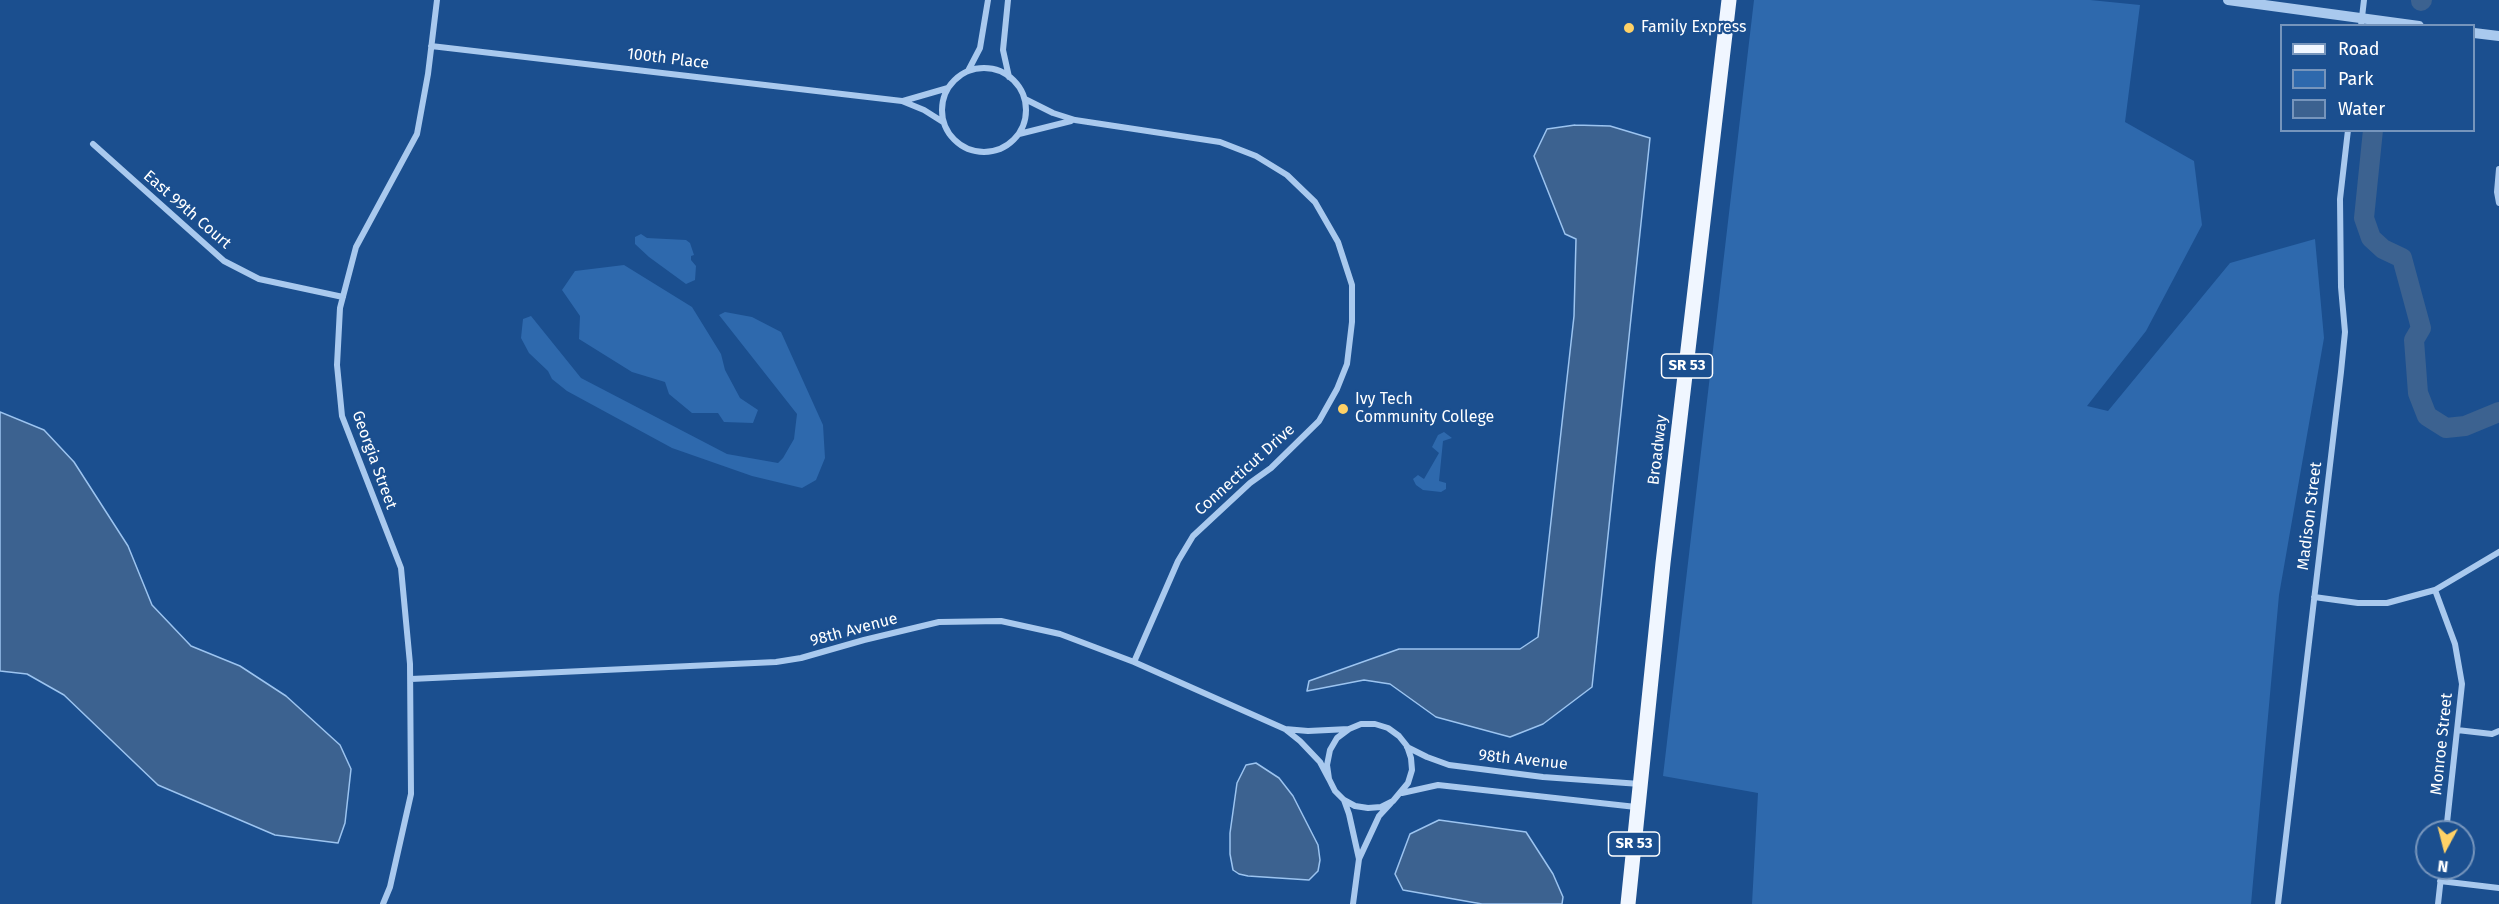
<!DOCTYPE html>
<style>
body{margin:0}
#map{position:relative;width:2499px;height:904px;overflow:hidden;background:#1b4f8f;font-family:"Fira Sans",sans-serif}
canvas{display:block}
.legend{position:absolute;left:2280px;top:24px;width:195px;height:108px;box-sizing:border-box;background:#1b4f8f;border:2px solid #7695bc;margin:0;padding:8px 10px;list-style:none;font-size:18px;color:#fff}
.legend li{display:flex;align-items:center;gap:12px;height:30px}
.legend b{width:30px;border:2px solid #7695bc}
.north{position:absolute;left:2415px;top:820px;width:60px;height:60px;box-sizing:border-box;background:#1b4f8f;border:2px solid #7695bc;border-radius:50%;rotate:187deg;font-size:16px;font-weight:700;line-height:24px;text-align:center;color:#fff}
.north::after{content:'';display:block;margin:auto;width:21px;height:27px;background:#ffd166;clip-path:polygon(50% 0,100% 100%,50% 72%,0 100%)}
</style>
<div id="map">
<canvas width="2499" height="904"></canvas>
<ul class="legend">
<li><b style="height:8px;background:#f0f6ff"></b>Road</li>
<li><b style="height:16px;background:#2e69ad"></b>Park</li>
<li><b style="height:16px;background:#3c6290"></b>Water</li>
</ul>
<div class="north">N</div>
</div>
<script>
const context = document.querySelector('canvas').getContext('2d');
context.lineJoin = 'round';
function fillPath(path, color) { context.fillStyle = color; context.fill(path, 'evenodd'); }
const poly = rows => new Path2D(rows.map(r => 'M' + r).join(''));
function strokePath(path, color, width, dash) { context.strokeStyle = color; context.lineWidth = width; context.lineCap = dash ? 'butt' : 'round'; context.setLineDash(dash || []); context.stroke(path); }
function drawText(font, color, halo, rows, align = 'center') {
  context.font = font + ' "Fira Sans",sans-serif'; context.lineWidth = 4.5; context.setLineDash([]); context.textBaseline = 'middle'; context.strokeStyle = halo; context.fillStyle = color; for (const [text, x, y, turn = 0] of rows) {
    context.save(); context.translate(x, y); context.rotate((+turn || 0) * Math.PI / 180); context.textAlign = isNaN(turn) ? turn : align; if (halo) context.strokeText(text, 0, 0); context.fillText(text, 0, 0); context.restore();
  }
}
fillPath(poly([
 [1754,0,2090,0,2140,5,2125,122,2194,161,2202,225,2146,331,2087,406,2108,411,2230,263,2315,239,2324,338,2279,595,2251,904,1752,904,1758,793,1663,776],
 [641,234,647,238,686,240,690,243,694,255,691,256,691,260,696,266,695,280,686,284,649,257,635,244,635,237],
 [624,265,692,307,721,354,725,370,740,398,758,410,753,423,724,422,718,413,692,413,669,394,665,382,632,372,579,339,580,316,562,290,575,271],
 [725,312,752,317,781,332,823,425,825,458,816,480,802,488,752,476,672,448,567,391,552,379,548,371,529,353,521,338,523,319,531,316,581,378,727,454,778,463,783,458,794,439,797,414,719,315],
 [1444,432,1452,438,1443,441,1439,481,1446,483,1446,489,1441,492,1423,490,1416,485,1413,479,1418,475,1424,479,1439,453,1432,447,1438,435]
]), '#2e69ad');
const water = poly([
 [1575,125,1610,126,1650,138,1592,687,1543,724,1510,737,1436,717,1390,684,1364,680,1307,691,1309,681,1399,649,1520,649,1538,637,1574,316,1576,239,1565,234,1534,156,1547,129,1575,125],
 [0,412,44,430,74,462,128,546,152,605,191,646,240,666,286,696,340,745,351,769,345,823,338,843,275,835,158,785,64,695,27,674,0,671,0,412],
 [1256,763,1279,778,1293,796,1318,845,1320,860,1318,871,1309,880,1248,876,1239,874,1233,870,1230,854,1230,833,1237,783,1246,765,1256,763],
 [1439,820,1526,832,1553,874,1563,897,1562,904,1482,904,1403,890,1395,874,1410,834,1439,820]
]);
fillPath(water, '#3c6290');
strokePath(water, '#9cc4f0', 1.5);
strokePath(poly([
 [2421,1,2422,0],
 [2373,130,2364,218,2371,238,2383,249,2402,258,2421,328,2414,340,2418,393,2427,416,2446,428,2465,426,2499,412]
]), '#3c6290', 20);
strokePath(poly([
 [1008,0,1003,50,1009,77],
 [2361,26,2364,0],
 [431,46,902,101,924,110,943,122],
 '942 110a42 42 0 1 1 84 0a42 42 0 1 1-84 0Z',
 [968,71,980,48,988,0],
 [1025,99,1053,113,1075,120,1220,142,1256,156,1287,175,1315,202,1338,242,1352,285,1352,322,1347,364,1337,389,1319,421,1271,468,1250,483,1193,536,1178,561,1134,662],
 [903,101,948,88],
 [1019,134,1071,121],
 [93,144,224,261,259,279,343,297],
 [2499,169,2497,192,2499,203],
 [2435,590,2455,644,2462,684,2446,832],
 [2314,597,2358,603,2387,603,2435,590,2499,552],
 [411,679,776,662,801,658,864,640,939,622,1001,621,1060,634,1134,662,1285,729,1300,741,1320,762,1329,779],
 [1285,729,1308,731,1349,729,1361,724,1375,724,1388,728,1399,736,1407,746,1411,758,1412,770,1408,783,1393,801,1381,807,1368,808,1355,806,1344,800,1335,791,1329,779,1327,765,1330,750,1337,738,1349,729],
 [2457,730,2492,734,2499,731],
 [1407,747,1427,757,1449,765,1543,777,1640,784],
 [1402,793,1438,785,1636,807],
 [1344,800,1349,814,1359,859,1353,904],
 [1359,859,1379,816,1391,803],
 [2440,881,2499,888],
 [383,904,390,887,411,794,410,664,401,568,342,416,337,365,340,308,356,247,417,134,428,74,437,0],
 [2278,904,2341,372,2345,332,2341,287,2340,199,2348,130],
 [2438,904,2442,868]
]), '#a9c9ee', 6);
strokePath(poly([
 [2228,0,2419,26],
 [2474,33,2499,36]
]), '#a9c9ee', 10);
strokePath(poly([
 [1628,904,1663,563,1729,0]
]), '#f0f6ff', 15);
for (const [x, y, r, color] of [
 [1629,28,6,"#ffd166"],
 [1343,409,6,"#ffd166"]
]) { const dot = new Path2D(); dot.arc(x, y, r, 0, 2 * Math.PI); context.fillStyle = color; context.fill(dot); strokePath(dot, '#1b4f8f', 2); }
for (const [x, y, w] of [
 [1687,366,51],
 [1634,844,51]
]) { const box = new Path2D(); box.roundRect(x - w / 2, y - 12, w, 24, 4.5); context.fillStyle = '#1b4f8f'; context.fill(box); strokePath(box, '#fff', 1.5); }
drawText('bold 15px', '#fff', null, [
 ["SR 53",1687,366],
 ["SR 53",1634,844]
]);
drawText('16px', '#fff', '#1b4f8f', [
 ["Family Express",1641,28],
 ["Ivy Tech",1355,400],
 ["Community College",1355,418]
], 'left');
drawText('16px', '#fff', '#1b4f8f', [
 ["100th Place",668,59,7],
 ["East 99th Court",187,210,41],
 ["Broadway",1658,450,-83],
 ["Georgia Street",374,460,70],
 ["Connecticut Drive",1245,470,-42],
 ["Madison Street",2310,516,-83],
 ["98th Avenue",854,630,-15],
 ["Monroe Street",2442,744,-84],
 ["98th Avenue",1523,760,6]
]);
</script>
